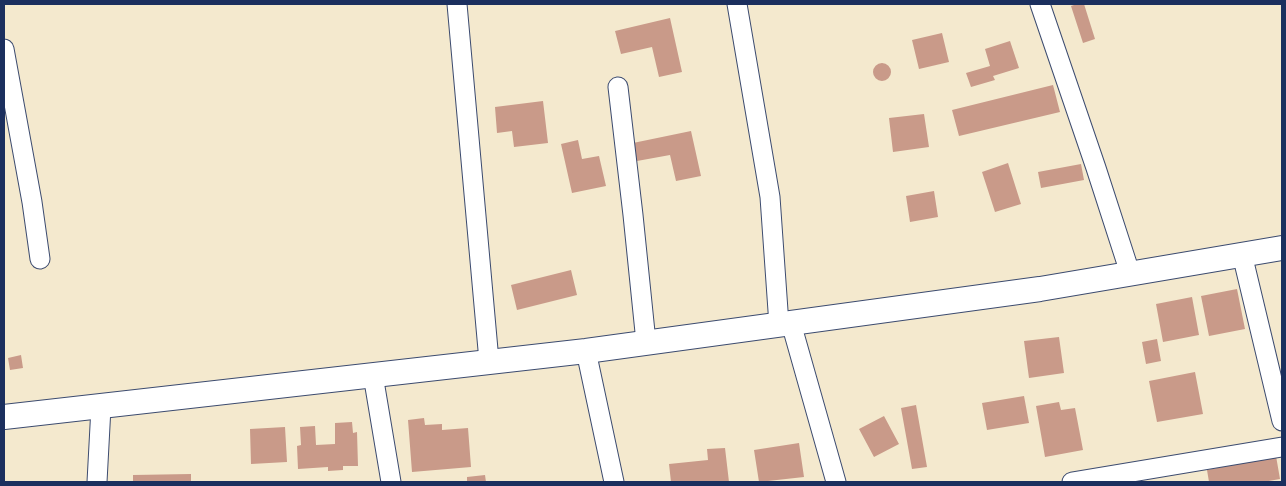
<!DOCTYPE html>
<style>
body{margin:0}
#map{position:relative;width:1286px;height:486px;overflow:hidden;background:#f4e9ce;font-family:Mynerve,sans-serif}
canvas{display:block}
.frame{position:absolute;inset:0;border:5px solid #1b2f5e;pointer-events:none}
</style>
<div id="map">
<canvas width="1286" height="486"></canvas>
<div class="frame"></div>
</div>
<script>
const context = document.querySelector('canvas').getContext('2d');
context.lineJoin = 'round';
function fillPath(path, color) { context.fillStyle = color; context.fill(path, 'evenodd'); }
const poly = rows => new Path2D(rows.map(r => 'M' + r).join(''));
function strokePath(path, color, width, dash) { context.strokeStyle = color; context.lineWidth = width; context.lineCap = dash ? 'butt' : 'round'; context.setLineDash(dash || []); context.stroke(path); }
fillPath(poly([
 [1077,4,1084,4,1095,39,1083,43,1071,6],
 [670,18,682,72,659,77,652,47,621,54,615,31],
 [942,33,949,62,919,69,912,40],
 [1010,41,1019,68,993,76,995,80,971,87,966,73,990,66,985,49],
 '873 72a9 9 0 1 1 18 0a9 9 0 1 1-18 0Z',
 [1053,85,1060,112,959,136,952,110],
 [543,101,548,143,514,147,512,131,497,133,495,107],
 [924,114,929,147,893,152,889,118],
 [691,131,701,176,676,181,670,155,637,161,633,143],
 [578,140,582,159,599,156,606,186,572,193,561,144],
 [1008,163,1021,204,995,212,982,172],
 [1081,164,1084,180,1041,188,1038,172],
 [934,191,938,217,910,222,906,196],
 [571,270,577,295,517,310,511,285],
 [1237,289,1245,329,1209,336,1201,296],
 [1192,297,1199,335,1163,342,1156,304],
 [1059,337,1064,373,1029,378,1024,341],
 [1157,339,1161,361,1146,364,1142,342],
 [21,355,23,368,10,370,8,358],
 [1195,372,1203,414,1157,422,1149,381],
 [1024,396,1029,423,987,430,982,403],
 [1059,402,1061,410,1075,408,1083,450,1045,457,1036,406],
 [916,405,927,467,912,469,901,408],
 [884,416,899,444,874,457,859,429],
 [424,418,425,425,442,424,442,430,468,428,471,467,412,472,408,420],
 [352,422,353,433,357,432,358,466,343,466,343,470,328,471,328,467,298,469,297,446,301,445,300,427,315,426,316,445,335,444,335,423],
 [285,427,287,462,251,464,250,429],
 [799,443,804,477,759,482,754,450],
 [725,448,729,482,671,482,669,464,708,460,707,449],
 [1276,456,1280,479,1263,482,1209,482,1207,470],
 [191,474,191,482,133,482,133,475],
 [485,475,486,482,467,482,467,477]
]), '#c99a89');
const minor = poly([
 [457,4,489,361],
 [737,4,770,197,779,325],
 [1040,4,1096,168,1130,273],
 [4,49,32,202,40,259],
 [618,87,633,215,646,342],
 [1242,254,1282,421],
 [791,323,836,482],
 [586,351,614,482],
 [373,375,391,482],
 [97,482,101,407],
 [1072,482,1282,447]
]);
const tertiary = poly([
 [4,417,586,351,1040,289,1282,248]
]);
strokePath(minor, '#3c4b6f', 21);
strokePath(tertiary, '#3c4b6f', 26);
strokePath(minor, '#fff', 19);
strokePath(tertiary, '#fff', 24);
</script>
